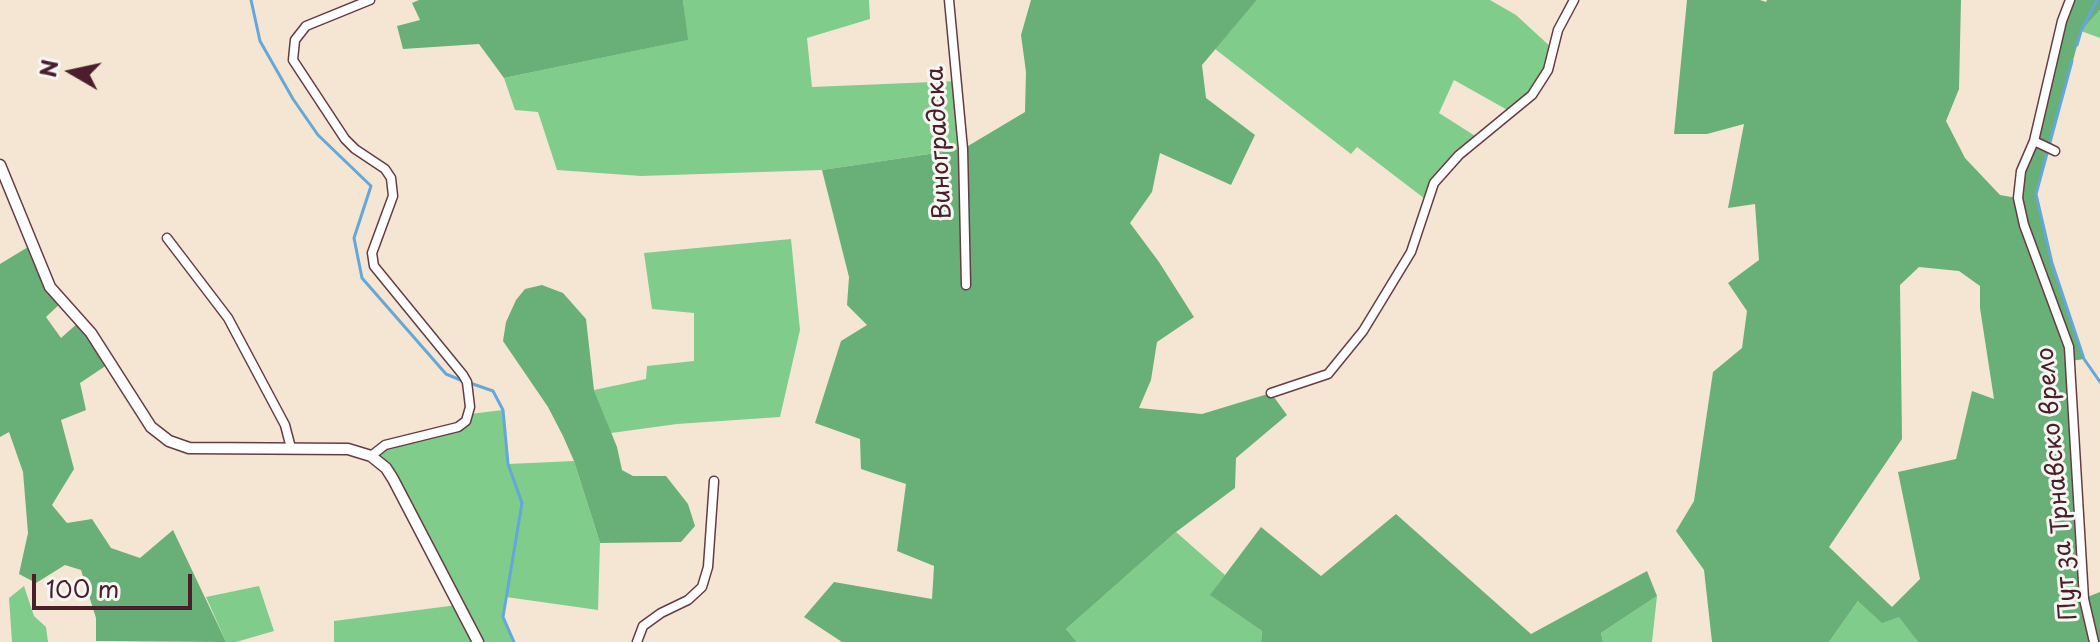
<!DOCTYPE html>
<meta charset="utf-8">
<style>
body{margin:0}
#map{position:relative;width:2100px;height:642px;overflow:hidden;background:#f5e6d4;font-family:"Playpen Sans",sans-serif}
canvas{display:block}
.north{position:absolute;left:32px;top:32px;width:80px;height:80px;-webkit-text-stroke:6px #f6f6f2;paint-order:stroke;rotate:279deg;font-size:22px;font-weight:700;line-height:32px;text-align:center;color:#4a1f2b}
.north::after{content:'';display:block;margin:auto;width:28px;height:36px;background:#4a1f2b;clip-path:polygon(50% 0,100% 100%,50% 72%,0 100%)}
.scale{position:absolute;left:32px;top:574px;width:160px;height:36px;box-sizing:border-box;border:4px solid #4a1f2b;border-top:0;padding-left:10px;font-size:24px;line-height:28px;white-space:nowrap;color:#4a1f2b;-webkit-text-stroke:6px #f6f6f2;paint-order:stroke}
</style>
<div id="map">
<canvas width="2100" height="642"></canvas>
<div class="north">N</div>
<div class="scale">100 m</div>
</div>
<script>
const context = document.querySelector('canvas').getContext('2d');
context.lineJoin = 'round';
function fillPath(path, color) { context.fillStyle = color; context.fill(path, 'evenodd'); }
const poly = rows => new Path2D(rows.map(r => 'M' + r).join(''));
function strokePath(path, color, width, dash) { context.strokeStyle = color; context.lineWidth = width; context.lineCap = dash ? 'butt' : 'round'; context.setLineDash(dash || []); context.stroke(path); }
function drawText(font, color, halo, rows, align = 'center') {
  context.font = font + ' "Playpen Sans",sans-serif'; context.lineWidth = 6; context.setLineDash([]); context.textBaseline = 'middle'; context.strokeStyle = halo; context.fillStyle = color; for (const [text, x, y, turn = 0] of rows) {
    context.save(); context.translate(x, y); context.rotate((+turn || 0) * Math.PI / 180); context.textAlign = isNaN(turn) ? turn : align; if (halo) context.strokeText(text, 0, 0); context.fillText(text, 0, 0); context.restore();
  }
}
fillPath(poly([
 [683,0,869,0,870,19,807,38,812,87,957,81,963,149,822,170,641,176,557,170,538,112,515,110,504,78,687,40],
 [1257,0,1490,0,1516,15,1553,49,1532,95,1511,112,1454,80,1439,113,1480,139,1434,183,1429,202,1357,147,1351,154,1215,49],
 [2100,10,2100,38,2081,31],
 [791,239,800,330,780,417,677,424,611,433,594,390,646,379,647,366,694,361,694,313,652,309,644,253],
 [503,410,508,464,574,461,600,543,598,610,506,597,503,617,514,642,334,642,334,621,457,605,379,462,376,450,458,427,470,414],
 [1176,532,1225,575,1211,595,1262,631,1261,642,1077,642,1066,629],
 [24,586,34,616,46,627,48,642,12,642,9,598],
 [259,586,274,631,236,642,226,642,206,597],
 [1657,596,1652,642,1603,642,1601,633],
 [1858,601,1899,616,1918,642,1829,642]
]), '#80cc8b');
fillPath(poly([
 [419,0,683,0,688,40,504,78,479,44,403,49,397,26,420,20,412,3],
 [1031,0,1257,0,1202,65,1206,98,1255,135,1231,185,1160,153,1152,192,1130,223,1159,262,1194,317,1157,342,1151,380,1139,408,1202,414,1271,393,1287,415,1236,458,1235,488,1176,532,1066,629,1077,642,842,642,804,617,834,582,932,599,934,566,897,551,906,484,861,469,860,439,815,423,841,341,867,325,847,305,849,277,822,170,963,149,1025,112,1026,72,1021,35],
 [1687,0,1760,0,1766,2,1767,0,1961,0,1959,89,1946,121,1965,158,2000,195,2017,198,2070,0,2100,0,2100,10,2081,31,2037,194,2052,263,2084,359,2071,361,2085,598,2100,592,2100,642,1918,642,1899,617,1882,623,1858,601,1829,642,1712,642,1704,570,1676,531,1694,501,1713,372,1742,348,1747,311,1728,283,1759,260,1755,204,1728,208,1744,124,1707,134,1674,134],
 [1919,267,1959,271,1980,286,1980,308,1994,399,1972,391,1956,459,1898,472,1920,579,1892,607,1829,547,1902,439,1900,285],
 [33,244,63,301,46,317,61,338,80,321,110,363,80,383,86,410,61,420,74,469,52,505,67,523,92,519,111,548,140,558,173,530,226,642,96,641,96,618,81,570,65,565,36,583,19,574,28,533,23,472,9,432,0,437,0,264],
 [542,285,563,293,586,319,594,390,617,447,622,470,633,476,666,476,688,504,695,526,681,542,600,543,574,461,563,436,548,407,503,341,506,322,516,300,525,289],
 [1396,514,1531,634,1647,571,1657,596,1601,633,1603,642,1261,642,1262,631,1210,595,1261,527,1321,576]
]), '#68b077');
strokePath(poly([
 [251,0,260,41,293,99,318,135,371,186,354,238,362,278,446,374,463,381],
 [2077,45,2081,31,2097,0],
 [2072,61,2036,194,2052,263,2084,359,2100,382],
 [470,383,493,391,503,410,508,464,522,503,503,617,514,642]
]), '#64a7d9', 3);
const minor = poly([
 [370,0,306,26,295,40,293,60,345,139,355,149,385,169,391,178,393,196,372,253,374,266,463,375,467,382,470,407,466,421,458,427,385,445,371,456],
 [949,0,963,149,966,285],
 [2070,0,2062,21,2034,141,2021,171,2018,198,2024,225,2069,347,2084,599,2094,642],
 [2034,141,2055,151],
 [167,238,228,318,285,425,291,448],
 [1271,393,1328,374,1363,331,1411,252,1434,183,1459,155,1532,95,1548,70,1558,30,1574,0],
 [637,642,643,626,661,613,688,600,702,587,708,567,714,481]
]);
const tertiary = poly([
 [0,165,50,287,91,333,151,427,169,441,189,448,348,449,371,456,386,468,393,479,478,642]
]);
strokePath(minor, '#643d44', 11);
strokePath(tertiary, '#643d44', 13);
strokePath(minor, '#fff', 8);
strokePath(tertiary, '#fff', 10);
drawText('24px', '#4a1f2b', '#f6f6f2', [
 ["Виноградска",940,143,-93],
 ["Пут за Трнавско врело",2058,484,-95]
]);
</script>
